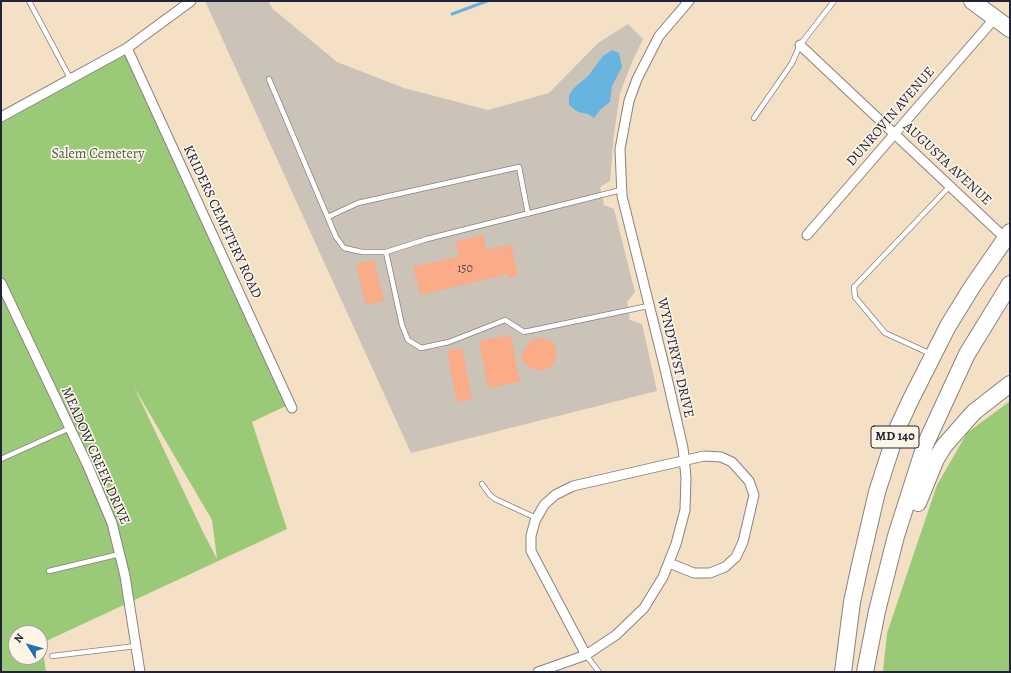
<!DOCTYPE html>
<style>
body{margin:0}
#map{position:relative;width:1011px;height:673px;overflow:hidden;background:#f4e0c4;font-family:Alegreya,serif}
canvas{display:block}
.frame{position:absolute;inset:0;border:2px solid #22223b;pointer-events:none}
.north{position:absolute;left:8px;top:625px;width:40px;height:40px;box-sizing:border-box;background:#fcf5e5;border:1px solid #a5a1a1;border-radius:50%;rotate:307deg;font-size:11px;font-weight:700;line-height:16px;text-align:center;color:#22223b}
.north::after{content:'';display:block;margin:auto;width:14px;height:18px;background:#1f6fb2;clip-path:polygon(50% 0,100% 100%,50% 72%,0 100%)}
</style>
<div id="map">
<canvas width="1011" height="673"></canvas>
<div class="frame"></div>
<div class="north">N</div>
</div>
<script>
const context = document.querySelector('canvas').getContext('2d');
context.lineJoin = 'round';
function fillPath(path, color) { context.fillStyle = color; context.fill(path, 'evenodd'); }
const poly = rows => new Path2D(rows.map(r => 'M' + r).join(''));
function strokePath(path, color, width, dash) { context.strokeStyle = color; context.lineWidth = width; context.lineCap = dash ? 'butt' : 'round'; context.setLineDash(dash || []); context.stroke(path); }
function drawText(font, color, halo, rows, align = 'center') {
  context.font = font + ' Alegreya,serif'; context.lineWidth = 3.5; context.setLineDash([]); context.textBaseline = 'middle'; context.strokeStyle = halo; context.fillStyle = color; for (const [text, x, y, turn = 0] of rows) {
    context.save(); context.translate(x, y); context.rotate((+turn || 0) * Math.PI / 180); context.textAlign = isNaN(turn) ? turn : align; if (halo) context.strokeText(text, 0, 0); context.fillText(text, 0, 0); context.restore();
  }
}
fillPath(poly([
 [205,1,268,1,273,9,337,62,404,88,488,110,549,93,598,43,628,24,643,39,632,62,620,93,614,134,610,181,600,187,604,205,614,209,635,292,627,302,630,320,642,324,657,391,411,453]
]), '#cbc3b8');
fillPath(poly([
 [125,55,288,405,252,422,287,529,42,643,46,672,1,672,1,123],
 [134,387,212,520,217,559,203,532],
 [16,633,40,633,40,657,16,657],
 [1010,401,1010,672,883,672,887,633,937,485,967,433]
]), '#9ac978');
fillPath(poly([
 [612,50,619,53,622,67,612,86,610,102,601,109,594,118,588,114,578,112,569,105,569,95,573,89,588,76,603,56]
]), '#67b4e0');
strokePath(poly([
 [452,14,487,1]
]), '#67b4e0', 3);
fillPath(poly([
 [483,235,486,250,511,244,518,276,508,278,507,274,420,295,413,267,459,256,455,242],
 [374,260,384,301,366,305,356,264],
 [511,335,520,382,488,388,479,341],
 [540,338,550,341,554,344,557,354,556,359,550,368,540,371,530,368,520,358,530,341],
 [462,348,472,399,457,402,447,351]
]), '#faab87');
const lane = poly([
 [29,1,70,78],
 [269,79,336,237,344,248,362,252,386,252],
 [754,118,792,63,800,45,834,1],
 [621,190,427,239,386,252,402,325,408,340,421,348,449,342,505,320,524,332,648,306],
 [328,217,358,203,519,167,528,214],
 [931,354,885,333,855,297,854,287,950,186],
 [1,459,70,428],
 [482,484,490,495,495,499,536,518],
 [49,571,120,554],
 [586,655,599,672],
 [52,656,136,646]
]);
const street = poly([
 [800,45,1005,238],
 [127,48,292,408],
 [1,117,127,48,191,1],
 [807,235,995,18],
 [1,283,87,464,112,523,125,576,140,672],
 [586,655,531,551,531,536,535,521,544,505,555,495,573,486,704,456,721,457,732,462,749,481,754,495,743,542,736,557,725,567,710,573,694,573,669,563],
 [538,672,586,655,616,635,644,608,663,577,676,544,685,510,686,477,683,448,665,369,622,196,620,149,629,101,637,79,659,36,689,1]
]);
const highway = poly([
 [972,1,1010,29],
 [918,503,936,459,944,446,974,412,1010,384],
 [843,672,852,602,860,565,877,492,898,427,911,399,948,326,972,287,1010,232],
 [865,672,877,611,896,536,925,445,967,354,1010,284]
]);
strokePath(lane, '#8b8180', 6);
strokePath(street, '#8b8180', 11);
strokePath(highway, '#8b8180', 18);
strokePath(lane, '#fff', 4.5);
strokePath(street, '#fff', 9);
strokePath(highway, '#fff', 16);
drawText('12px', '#58444e', null, [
 ["150",465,269]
]);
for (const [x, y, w] of [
 [895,437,48]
]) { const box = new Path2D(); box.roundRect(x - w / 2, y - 11, w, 22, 3); context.fillStyle = '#fcf5e5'; context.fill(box); strokePath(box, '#22223b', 1); }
drawText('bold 13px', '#22223b', null, [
 ["MD 140",895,437]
]);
drawText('14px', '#22223b', '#fcf5e5', [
 ["DUNROVIN AVENUE",891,117,-49],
 ["AUGUSTA AVENUE",947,164,43],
 ["KRIDERS CEMETERY ROAD",222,222,65],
 ["WYNDTRYST DRIVE",675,358,77],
 ["MEADOW CREEK DRIVE",95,456,66]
]);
drawText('14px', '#4c5c50', '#fcf5e5', [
 ["Salem Cemetery",98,155]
]);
</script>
